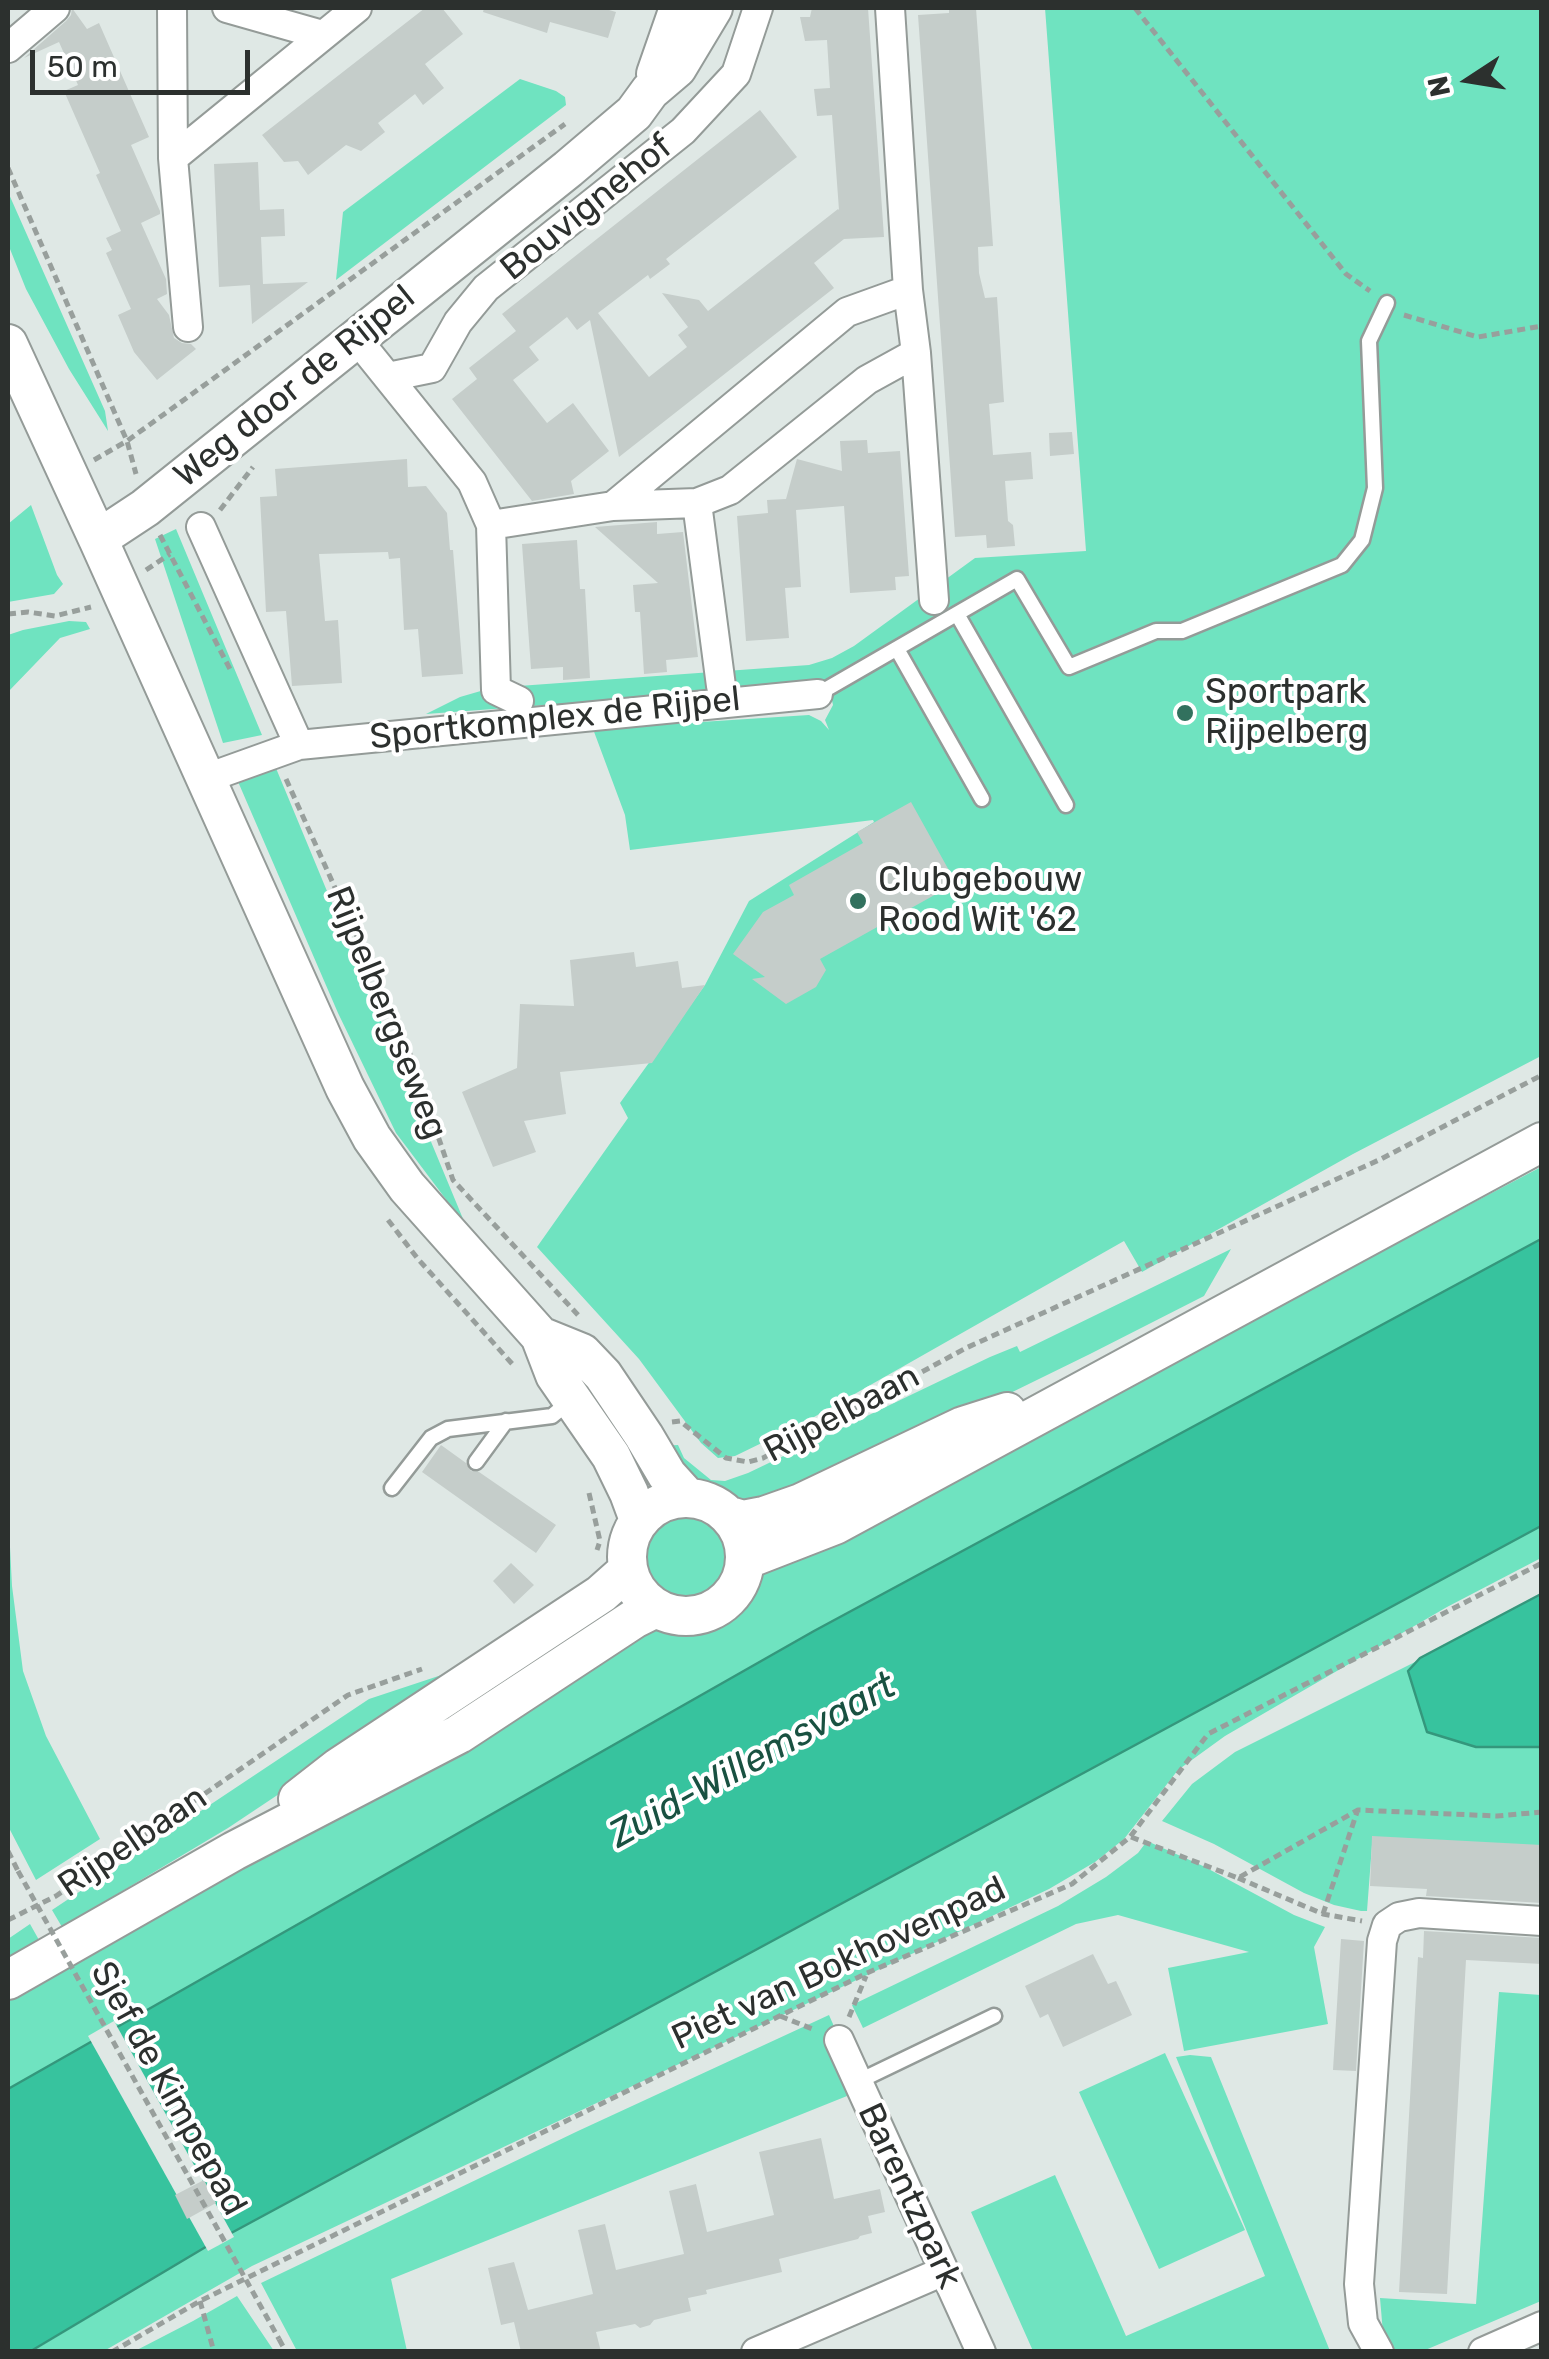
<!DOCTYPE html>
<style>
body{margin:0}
#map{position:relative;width:1549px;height:2359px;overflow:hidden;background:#dfe8e5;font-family:Rubik,sans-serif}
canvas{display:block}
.frame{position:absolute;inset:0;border:10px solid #2c302e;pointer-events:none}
.north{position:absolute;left:1419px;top:30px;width:100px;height:100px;-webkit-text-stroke:8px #fff;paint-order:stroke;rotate:258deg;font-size:28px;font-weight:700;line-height:40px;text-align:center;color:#2c302e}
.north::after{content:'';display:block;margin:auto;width:35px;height:45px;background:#2c302e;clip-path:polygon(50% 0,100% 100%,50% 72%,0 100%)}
.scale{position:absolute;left:30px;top:50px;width:220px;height:45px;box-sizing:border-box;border:5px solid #2c302e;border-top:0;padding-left:12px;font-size:30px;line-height:35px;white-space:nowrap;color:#2c302e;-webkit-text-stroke:8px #fff;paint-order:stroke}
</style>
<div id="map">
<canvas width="1549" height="2359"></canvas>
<div class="frame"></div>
<div class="north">N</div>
<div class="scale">50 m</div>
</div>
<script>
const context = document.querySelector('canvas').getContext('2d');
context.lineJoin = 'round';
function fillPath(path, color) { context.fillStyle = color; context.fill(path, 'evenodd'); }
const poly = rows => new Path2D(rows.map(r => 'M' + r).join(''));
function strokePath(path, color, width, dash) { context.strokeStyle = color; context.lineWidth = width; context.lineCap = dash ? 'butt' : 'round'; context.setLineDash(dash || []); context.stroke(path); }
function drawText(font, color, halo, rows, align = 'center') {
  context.font = font + ' Rubik,sans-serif'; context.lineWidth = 8; context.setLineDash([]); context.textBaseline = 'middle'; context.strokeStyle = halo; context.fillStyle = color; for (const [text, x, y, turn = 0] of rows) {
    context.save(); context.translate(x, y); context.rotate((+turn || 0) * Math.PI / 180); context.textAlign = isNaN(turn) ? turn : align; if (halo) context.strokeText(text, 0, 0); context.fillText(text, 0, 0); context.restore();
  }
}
fillPath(poly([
 [1045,8,1541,8,1541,1056,1353,1154,1142,1272,1124,1241,807,1421,735,1456,718,1458,701,1443,639,1359,537,1247,628,1118,620,1103,705,985,749,901,874,822,873,820,630,850,625,815,593,729,809,715,821,721,829,730,825,720,833,705,828,683,833,677,816,684,735,691,426,714,460,697,491,688,809,665,832,658,854,646,975,558,1086,551],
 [520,79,556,91,565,97,566,105,336,280,343,212],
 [8,192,105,411,108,431,69,369,26,289,8,244],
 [31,505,57,575,63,584,54,594,8,602,8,524],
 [176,529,262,735,223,743,155,539],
 [69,621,86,622,90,629,60,638,8,692,8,635,23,630],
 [273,761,466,1226,396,1133,338,1013,236,777],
 [1541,1167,1541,1239,814,1631,8,2089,8,1997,655,1622,662,1626,683,1630,703,1628,722,1620,738,1607,760,1570,827,1543],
 [1231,1249,1204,1296,1090,1354,892,1451,739,1512,724,1498,705,1490,693,1488,660,1446,678,1445,684,1458,711,1480,725,1481,748,1473,990,1357,1017,1346,1020,1352],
 [8,1508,12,1586,23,1671,46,1736,100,1839,36,1880,8,1826],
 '643 1559a42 42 0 1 1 84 0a42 42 0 1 1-84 0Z',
 [1541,1526,1541,1558,1447,1607,1225,1736,1178,1770,1124,1839,1095,1862,1049,1889,252,2266,104,2351,31,2352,209,2245],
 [496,1657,396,1716,228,1828,62,1927,52,1910,369,1699],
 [1417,1661,1409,1671,1476,1747,1541,1747,1541,1854,1372,1845,1367,1911,1361,1911,1334,1905,1304,1893,1214,1844,1162,1821,1192,1784,1235,1752],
 [1147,1841,1203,1866,1294,1915,1325,1927,1314,1947,1328,2024,1184,2051,1168,1968,1249,1952,1118,1915,1076,1924,863,2028,852,2005,1058,1906,1106,1877,1138,1853],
 [30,1924,39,1940,8,1958,8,1939],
 [1499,1992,1541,1995,1541,2301,1423,2351,1391,2352,1383,2333,1380,2298,1476,2304],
 [829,2015,852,2067,857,2092,391,2279,407,2351,297,2351,261,2283,578,2131],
 [1165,2053,1245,2230,1159,2269,1079,2092],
 [1190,2055,1211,2057,1330,2351,1033,2351,971,2212,1055,2175,1126,2336,1265,2276,1176,2057],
 [237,2296,274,2351,135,2351,193,2321]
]), '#6fe3c0');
const water = poly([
 [1541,1239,1541,1526,209,2245,31,2351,8,2351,8,2089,814,1631,1541,1239],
 [1541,1594,1541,1747,1476,1747,1427,1732,1408,1671,1420,1658,1541,1594]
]);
fillPath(water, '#37c39e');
strokePath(water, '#34977c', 2.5);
fillPath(poly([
 [114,2021,234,2237,208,2251,88,2036]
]), '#dfe8e5');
fillPath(poly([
 [72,8,87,29,99,23,149,137,131,145,160,211,160,214,141,223,166,279,167,294,157,299,169,315,174,338,182,343,191,344,196,349,157,380,134,352,118,315,131,309,106,253,112,250,106,238,121,231,96,175,100,173,64,91,78,85,59,42,24,58,66,21,71,15],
 [425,8,442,8,463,34,425,64,444,88,423,105,415,94,378,123,385,132,361,151,346,145,308,175,298,161,284,162,262,135],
 [484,8,602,8,616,12,608,38,550,22,547,33,483,12],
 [812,8,868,8,884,237,844,239,814,263,834,288,619,457,590,320,577,330,567,317,529,347,539,360,513,380,547,423,573,403,609,451,571,481,574,494,532,501,452,399,477,379,469,368,516,331,502,314,760,110,797,157,666,259,670,264,650,279,648,275,598,313,649,377,687,347,678,335,688,327,662,293,699,300,708,311,838,209,839,210,832,115,817,116,814,89,830,88,827,40,805,41,800,17,810,17],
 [949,8,976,8,993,246,978,247,979,273,985,298,997,297,1004,402,989,404,993,455,1031,452,1033,479,1005,481,1008,521,1013,525,1015,546,987,548,986,535,955,537,918,15,949,13],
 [258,162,260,210,284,209,285,236,261,237,263,284,308,282,252,324,250,285,219,287,214,164],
 [1072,432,1074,454,1050,456,1049,433],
 [867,440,868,453,900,451,909,576,895,577,896,590,850,593,844,506,796,510,801,587,785,588,789,638,746,641,737,516,768,513,767,500,786,499,797,459,842,471,840,441],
 [407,459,408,487,426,486,447,513,450,550,453,550,463,674,422,677,418,629,404,630,400,558,389,559,388,552,319,554,325,621,338,620,342,683,292,686,286,611,266,612,260,497,277,496,275,469],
 [657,522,657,534,683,532,698,657,666,660,667,672,644,674,640,612,635,612,633,585,658,583,595,527],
 [577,540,580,589,585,589,590,678,563,680,563,667,531,669,522,544],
 [911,802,956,883,820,959,826,970,816,987,786,1004,752,979,765,977,733,954,763,912,794,895,789,885,863,843,857,832],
 [634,952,636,967,678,961,682,988,705,985,652,1063,560,1072,566,1114,524,1121,536,1152,493,1167,462,1092,517,1068,520,1004,574,1006,570,960],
 [441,1445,466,1463,471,1471,479,1472,556,1525,536,1553,422,1472],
 [511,1563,534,1585,514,1604,493,1581],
 [1372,1836,1542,1845,1542,1903,1426,1896,1427,1889,1370,1886],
 [1424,1931,1542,1938,1542,1964,1466,1960,1447,2294,1399,2292,1418,1957,1423,1958],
 [1341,1939,1364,1941,1356,2071,1333,2070],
 [1093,1954,1108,1984,1116,1981,1132,2015,1063,2047,1048,2014,1040,2018,1025,1986],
 [821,2138,834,2199,880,2189,885,2212,868,2216,872,2233,860,2236,858,2239,779,2259,782,2272,706,2290,707,2294,688,2298,691,2311,654,2320,650,2325,640,2328,635,2324,596,2332,601,2352,521,2352,514,2322,501,2325,488,2268,514,2262,528,2310,593,2294,578,2230,605,2224,616,2270,684,2254,669,2191,696,2184,707,2232,774,2215,759,2152],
 [204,2180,216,2203,187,2219,175,2195]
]), '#c5cdca');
const lane = poly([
 [957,614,1066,805],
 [897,649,982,799],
 [818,694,1017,579,1069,667,1156,631,1182,631,1342,565,1362,540,1375,488,1369,341,1387,303],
 [476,1462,506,1421],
 [392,1488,431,1438,448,1429,552,1416,569,1402],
 [857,2082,994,2016]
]);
const street = poly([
 [172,8,173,158,188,327],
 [227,8,322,35],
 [890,8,908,290,916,353,934,600],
 [8,48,55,8],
 [173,158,357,8],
 [356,338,472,482,491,525,496,690,519,701],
 [388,377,432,368,458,322,486,288,683,131,736,74,758,8],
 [697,503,721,686],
 [613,506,847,312,908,290],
 [491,525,613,506,697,503,730,490,867,380,916,353],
 [201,527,299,745],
 [207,778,299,745,818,694],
 [839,2040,981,2352],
 [756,2352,944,2271],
 [1379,2352,1363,2323,1359,2284,1382,1941,1387,1925,1399,1917,1419,1913,1542,1921],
 [1483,2352,1542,2326]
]);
const secondary = poly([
 [656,74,679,8],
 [8,344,98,539,145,508,568,169,634,113,650,91,677,68,713,8],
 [98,539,345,1088,372,1138,407,1187,540,1336,555,1375,611,1456,629,1493,639,1520],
 [540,1336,582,1353,603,1375,644,1436,667,1475,687,1497],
 '627 1557a59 59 0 1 1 118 0a59 59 0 1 1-118 0Z',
 [733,1517,743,1520,764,1516,801,1503,963,1426,1007,1412],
 [745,1560,835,1525,1542,1142],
 [298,1799,339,1767,601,1594,628,1570],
 [8,1980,234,1851,459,1734,634,1619,656,1608]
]);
strokePath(lane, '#949b98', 19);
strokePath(street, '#949b98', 32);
strokePath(secondary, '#949b98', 42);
strokePath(poly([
 [1135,8,1346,274,1370,291],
 [8,168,127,441,136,474],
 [1404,315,1478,337,1542,326],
 [94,460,127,441,565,124],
 [220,510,253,467],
 [160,535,231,671],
 [146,570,170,554],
 [8,614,28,612,55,616,91,607],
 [286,779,410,1054,453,1180,578,1315],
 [388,1220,418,1259,515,1367],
 [672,1422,680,1421,726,1458,748,1462,763,1458,966,1348,1381,1159,1542,1075],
 [589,1493,600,1541,597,1550],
 [1131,1837,1238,1878,1358,1810,1497,1816,1542,1812],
 [8,1851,18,1871],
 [1238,1878,1323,1914,1362,1921],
 [1323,1914,1357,1812],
 [8,1920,56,1896,348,1695,422,1669],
 [780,2016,815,2030],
 [849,2017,866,1976],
 [200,2301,214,2352],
 [279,2339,286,2352],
 [112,2352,200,2301,867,1973,1072,1884,1130,1837,1208,1734,1542,1563]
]), '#989f9c', 5, [8, 5]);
strokePath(lane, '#fff', 14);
strokePath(street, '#fff', 28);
strokePath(secondary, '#fff', 38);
strokePath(poly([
 [18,1871,279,2339]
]), '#989f9c', 5, [8, 5]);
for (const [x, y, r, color] of [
 [1185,713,10,"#32715e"],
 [858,901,10,"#32715e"]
]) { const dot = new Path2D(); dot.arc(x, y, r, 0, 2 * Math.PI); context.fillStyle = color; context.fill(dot); strokePath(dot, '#fff', 4); }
drawText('35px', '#2c302e', '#fff', [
 ["Bouvignehof",587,208,-39],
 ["Weg door de Rijpel",295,387,-39],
 ["Sportkomplex de Rijpel",555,719,-6],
 ["Rijpelbergseweg",386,1013,68],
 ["Rijpelbaan",842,1414,-28],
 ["Rijpelbaan",133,1842,-34],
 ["Piet van Bokhovenpad",839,1964,-25],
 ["Sjef de Kimpepad",168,2089,61],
 ["Barentzpark",909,2196,65]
]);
drawText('35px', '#2c302e', '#fff', [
 ["Sportpark",1205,693],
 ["Rijpelberg",1205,733],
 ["Clubgebouw",878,881],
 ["Rood Wit '62",878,921]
], 'left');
drawText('italic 38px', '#195141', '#fff', [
 ["Zuid-Willemsvaart",753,1761,-29]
]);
</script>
